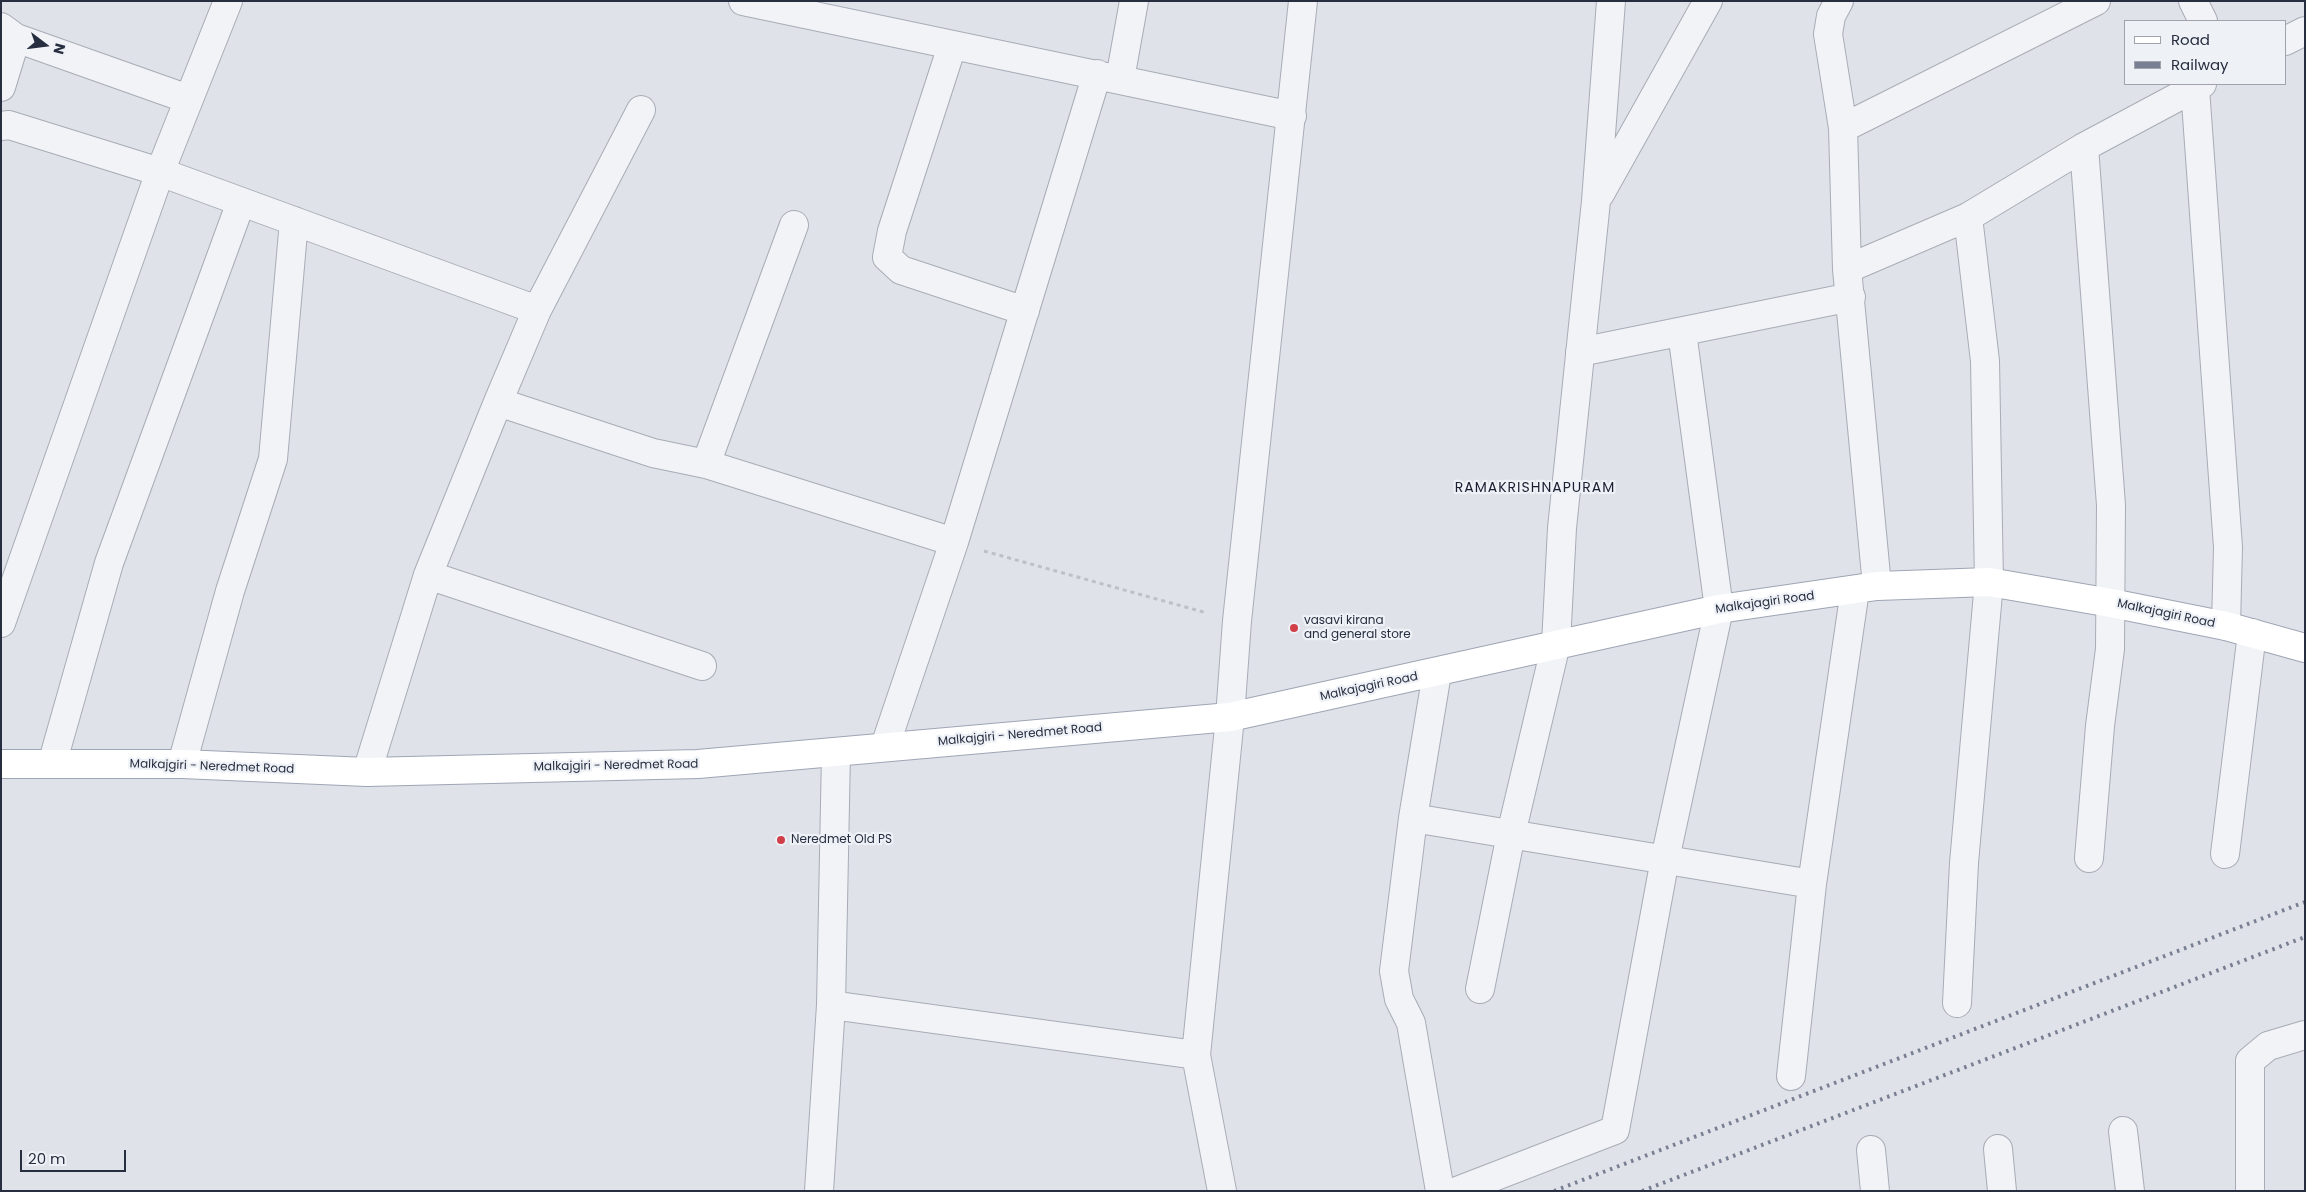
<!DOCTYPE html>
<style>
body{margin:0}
#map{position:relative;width:2306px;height:1192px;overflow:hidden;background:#dfe2e8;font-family:Poppins,sans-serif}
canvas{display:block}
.frame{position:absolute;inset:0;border:2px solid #272e40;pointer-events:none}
.legend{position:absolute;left:2124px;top:20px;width:162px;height:65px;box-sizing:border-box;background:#eef1f6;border:1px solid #9ea3ad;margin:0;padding:6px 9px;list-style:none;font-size:15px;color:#272e40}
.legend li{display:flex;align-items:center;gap:10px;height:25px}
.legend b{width:25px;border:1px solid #9ea3ad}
.north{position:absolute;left:20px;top:20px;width:50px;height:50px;-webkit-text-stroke:4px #eef1f6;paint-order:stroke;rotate:105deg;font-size:14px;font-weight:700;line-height:20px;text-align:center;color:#272e40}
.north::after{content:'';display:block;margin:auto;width:18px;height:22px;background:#272e40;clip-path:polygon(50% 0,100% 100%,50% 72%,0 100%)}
.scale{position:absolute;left:20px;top:1150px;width:106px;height:22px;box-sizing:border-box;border:2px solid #272e40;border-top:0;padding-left:6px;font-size:15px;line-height:18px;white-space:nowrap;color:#272e40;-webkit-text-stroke:4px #eef1f6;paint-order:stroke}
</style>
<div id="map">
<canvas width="2306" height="1192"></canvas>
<div class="frame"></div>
<ul class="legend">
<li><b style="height:6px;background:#fff"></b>Road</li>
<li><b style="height:6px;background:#787f92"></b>Railway</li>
</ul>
<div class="north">N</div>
<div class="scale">20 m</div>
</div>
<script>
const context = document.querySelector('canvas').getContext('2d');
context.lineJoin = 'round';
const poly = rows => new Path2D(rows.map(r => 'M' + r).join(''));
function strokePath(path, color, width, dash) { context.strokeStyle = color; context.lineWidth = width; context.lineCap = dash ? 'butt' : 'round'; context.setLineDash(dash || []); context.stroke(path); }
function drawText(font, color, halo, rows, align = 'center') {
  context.font = font + ' Poppins,sans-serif'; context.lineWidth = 4.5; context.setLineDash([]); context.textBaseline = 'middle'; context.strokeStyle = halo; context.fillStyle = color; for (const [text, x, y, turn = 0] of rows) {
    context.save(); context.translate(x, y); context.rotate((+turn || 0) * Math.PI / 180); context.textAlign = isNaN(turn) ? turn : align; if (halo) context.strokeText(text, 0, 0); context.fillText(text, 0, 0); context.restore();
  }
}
const minor = poly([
 [743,1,1292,116],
 [1839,1,1831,16,1828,34,1843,128,1847,269,1877,586],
 [2193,1,2203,21],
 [1,27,16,38,188,99],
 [2285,41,2305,31],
 [952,46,892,231,887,257,901,270,1025,311],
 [1120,79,1134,1],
 [1,87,16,38],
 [2195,88,2228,547,2226,626],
 [1,126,9,125,160,172,537,310],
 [1843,128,2096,1],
 [2084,147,2111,505,2110,649,2100,726,2089,858],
 [1600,194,1708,1],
 [1847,269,1968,217,2084,147,2202,84],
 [1580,352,1851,297],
 [498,402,653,453,706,464,954,542],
 [706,464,794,225],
 [428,575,702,666],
 [1,623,160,172,228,1],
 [1437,673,1413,818,1394,971,1399,999,1411,1023,1440,1191],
 [885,746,954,542,1097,74],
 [52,764,109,563,241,202],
 [182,764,230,591,273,459,294,221],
 [367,772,428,575,498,402,537,310,641,110],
 [1413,818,1812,884],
 [2225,854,2252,633],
 [1480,989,1511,834,1556,644,1562,528,1596,201,1611,1],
 [1957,1003,1964,863,1989,582,1985,361,1968,217],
 [831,1005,1196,1055],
 [1791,1076,1812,884,1855,590],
 [2123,1131,2130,1191],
 [1998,1149,2002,1191],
 [1871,1150,1875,1191],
 [819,1191,831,1005,836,753],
 [1222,1191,1196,1055,1230,717,1237,621,1303,1],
 [1457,1191,1615,1130,1665,859,1719,609,1682,332],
 [2250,1191,2250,1061,2268,1046,2305,1035]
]);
const major = poly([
 [1,764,182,764,367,772,698,764,1230,717,1719,609,1877,586,1989,582,2111,603,2226,626,2305,648]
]);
strokePath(minor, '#a8acb6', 30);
strokePath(major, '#9ea5b4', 30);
strokePath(poly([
 [984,551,1207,613]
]), '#bcc0c7', 3, [4, 4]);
strokePath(minor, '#f1f3f7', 28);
strokePath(major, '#fff', 28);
strokePath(poly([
 [1554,1191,2305,902],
 [1642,1191,2305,937]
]), '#787f92', 4, [2.5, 5]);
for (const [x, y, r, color] of [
 [1294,628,5,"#d14049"],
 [781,840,5,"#d14049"]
]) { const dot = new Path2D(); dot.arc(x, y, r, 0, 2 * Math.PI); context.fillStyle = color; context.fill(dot); strokePath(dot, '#eef1f6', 2); }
drawText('12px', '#272e40', '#eef1f6', [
 ["Malkajagiri Road",1765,603,-8],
 ["Malkajagiri Road",2166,614,12],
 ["Malkajagiri Road",1369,687,-12],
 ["Malkajgiri - Neredmet Road",1020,735,-5],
 ["Malkajgiri - Neredmet Road",616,766,-1],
 ["Malkajgiri - Neredmet Road",212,767,2]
]);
drawText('12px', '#272e40', '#eef1f6', [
 ["vasavi kirana",1304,621],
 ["and general store",1304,635],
 ["Neredmet Old PS",791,840]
], 'left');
context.letterSpacing = '1px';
drawText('14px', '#1a1f31', '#eef1f6', [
 ["RAMAKRISHNAPURAM",1535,488]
]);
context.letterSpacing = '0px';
</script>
